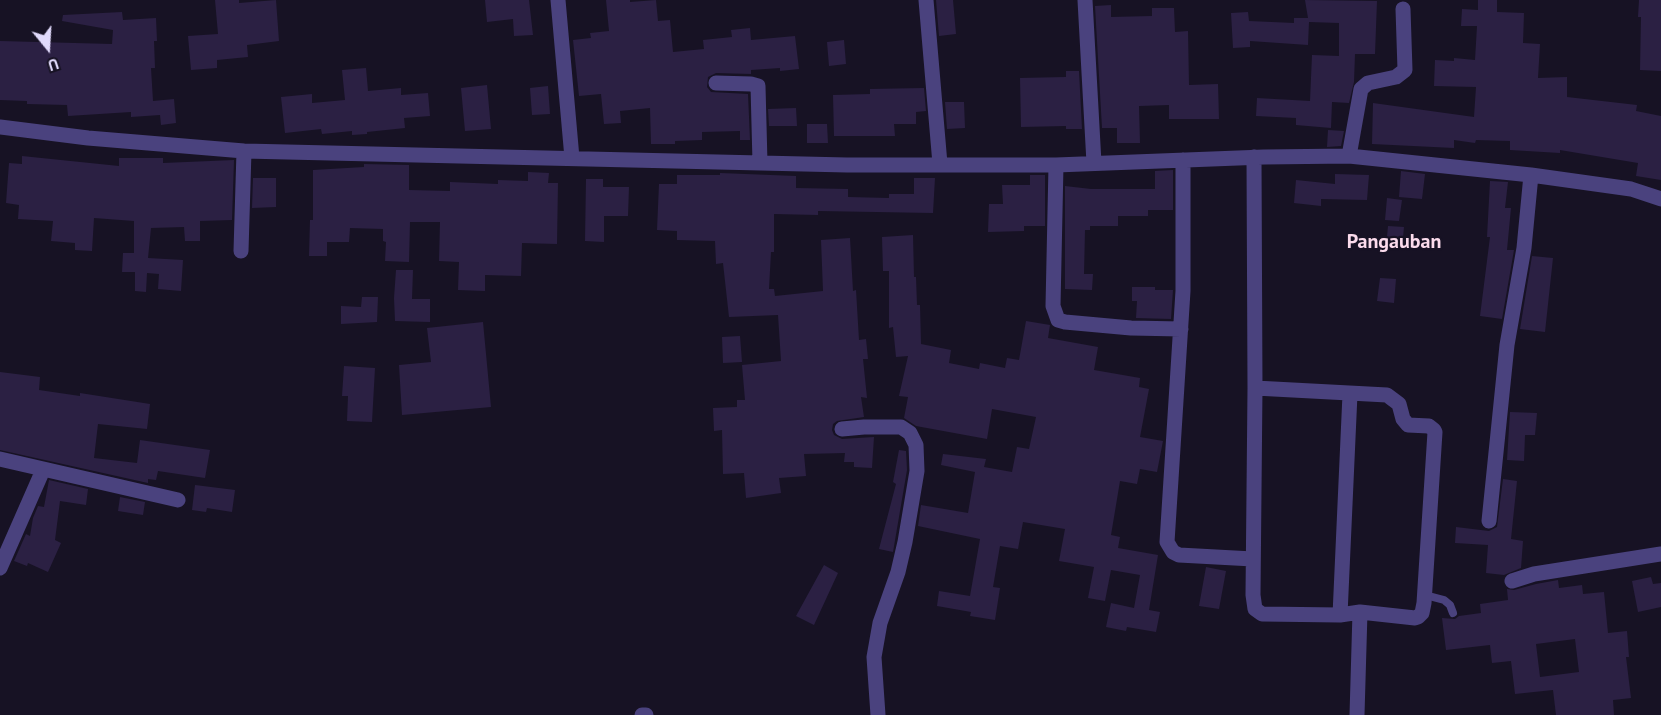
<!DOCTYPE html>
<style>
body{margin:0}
#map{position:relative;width:1661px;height:715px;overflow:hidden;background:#171224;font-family:"PT Sans",sans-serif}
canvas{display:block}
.north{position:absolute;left:18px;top:18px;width:60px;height:60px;-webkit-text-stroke:4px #171224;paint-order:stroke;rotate:162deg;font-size:16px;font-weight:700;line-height:24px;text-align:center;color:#e0d9fb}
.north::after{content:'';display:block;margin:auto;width:21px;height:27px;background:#e0d9fb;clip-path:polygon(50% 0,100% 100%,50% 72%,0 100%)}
</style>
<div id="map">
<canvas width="1661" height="715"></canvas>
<div class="north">U</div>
</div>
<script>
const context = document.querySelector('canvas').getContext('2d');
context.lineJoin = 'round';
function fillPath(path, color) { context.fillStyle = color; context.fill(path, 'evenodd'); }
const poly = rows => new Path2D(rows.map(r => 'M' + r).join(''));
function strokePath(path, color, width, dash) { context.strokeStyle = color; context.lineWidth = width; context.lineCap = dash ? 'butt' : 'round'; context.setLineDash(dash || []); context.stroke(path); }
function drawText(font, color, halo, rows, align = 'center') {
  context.font = font + ' "PT Sans",sans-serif'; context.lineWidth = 4.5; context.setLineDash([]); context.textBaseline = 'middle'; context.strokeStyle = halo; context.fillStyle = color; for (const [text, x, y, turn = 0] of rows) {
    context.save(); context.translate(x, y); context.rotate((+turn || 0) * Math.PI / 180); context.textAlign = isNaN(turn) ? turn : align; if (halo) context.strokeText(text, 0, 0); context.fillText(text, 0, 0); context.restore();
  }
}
fillPath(poly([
 [215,0,239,0,239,3,276,0,279,41,247,45,248,57,217,60,217,68,191,70,188,36,218,34],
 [485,0,529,0,533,35,514,36,513,19,487,22],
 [606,0,630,0,630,2,656,0,658,21,670,20,673,52,704,49,703,40,732,37,731,30,750,28,751,40,795,36,799,69,780,71,780,68,751,70,751,74,716,73,708,77,707,87,711,92,748,94,750,140,740,140,740,131,702,132,702,140,675,141,675,144,651,144,650,108,620,111,621,123,604,124,601,94,579,96,573,40,591,38,590,33,609,31],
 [936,0,953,0,956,34,939,36],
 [1305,0,1377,1,1375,54,1355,54,1354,82,1349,103,1332,102,1331,128,1296,125,1296,118,1256,116,1257,98,1310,101,1312,55,1339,56,1339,23,1309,22,1308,45,1250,41,1250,47,1233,48,1231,13,1248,12,1249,21,1294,23,1294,18,1308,18],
 [1478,0,1497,0,1497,12,1524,13,1523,43,1540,44,1538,78,1567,77,1567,97,1637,105,1636,111,1661,116,1661,180,1636,176,1638,163,1560,150,1560,153,1510,150,1510,141,1476,140,1475,143,1454,140,1454,148,1372,144,1373,103,1474,117,1476,87,1434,86,1435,60,1454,61,1454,58,1475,60,1477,26,1461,26,1462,9,1478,10],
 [1639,0,1661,0,1661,71,1640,70,1641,17,1638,17],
 [1111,5,1111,17,1152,16,1152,8,1174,8,1175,32,1188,31,1189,85,1218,84,1219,119,1169,119,1169,105,1139,106,1140,143,1117,143,1117,128,1102,128,1095,6],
 [122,12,123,20,156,18,157,41,154,41,155,68,151,68,153,101,174,99,176,123,161,125,160,115,131,117,131,112,68,116,67,105,27,104,27,101,0,100,0,41,112,44,113,30,62,21,63,15],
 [844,40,846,64,829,66,827,42],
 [366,68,368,91,401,88,401,95,428,93,430,116,404,118,405,128,367,132,367,134,352,135,352,131,322,134,321,129,285,133,281,97,312,94,312,103,345,100,342,70],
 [1066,71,1079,71,1082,129,1066,129,1066,126,1021,127,1020,78,1066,77],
 [487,85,491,129,465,131,461,88],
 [548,86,550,114,532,115,530,88],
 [924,88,926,111,916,112,916,124,894,124,895,136,834,136,833,95,870,94,870,89],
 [945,102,964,102,965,128,947,129],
 [796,108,797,126,769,126,768,109],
 [807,124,827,124,828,143,807,143],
 [1328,130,1344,131,1341,146,1327,147],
 [22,156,119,166,119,158,163,158,163,163,234,160,232,220,200,221,200,241,185,241,184,227,151,228,148,258,183,260,181,291,158,289,159,274,147,273,146,292,135,291,135,272,122,272,123,253,134,253,134,221,94,218,92,251,75,250,75,243,51,241,53,221,18,219,19,205,6,203,9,163,22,164],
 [364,164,409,165,409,190,450,191,450,182,498,184,498,180,528,181,528,172,549,173,548,183,558,183,557,244,522,243,521,276,485,275,485,291,458,290,459,262,439,261,440,222,410,222,409,262,385,261,386,242,383,241,383,229,350,228,349,242,327,242,327,256,309,256,310,220,313,220,313,170,364,167],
 [1173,170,1173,210,1148,210,1148,216,1118,216,1118,226,1090,226,1090,230,1085,230,1084,274,1093,274,1092,290,1065,289,1065,186,1091,189,1155,189,1155,171],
 [1401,171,1425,174,1422,199,1399,197],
 [720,173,796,176,796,188,848,189,848,197,889,198,889,194,914,194,914,178,935,178,933,213,818,211,818,215,774,214,774,252,771,252,769,289,774,289,775,296,823,291,821,240,850,238,853,291,856,290,859,340,866,339,868,359,863,359,867,398,861,397,864,417,837,421,833,424,832,430,834,435,842,439,874,437,872,468,854,467,854,462,844,462,845,453,804,454,806,476,779,478,781,493,746,498,744,473,723,474,722,430,714,431,713,408,737,407,737,400,745,400,742,365,781,361,778,315,729,317,723,263,716,264,715,241,677,240,677,231,657,230,659,184,677,184,677,175,720,175],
 [1335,174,1369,175,1367,200,1321,199,1321,206,1294,203,1296,180,1335,184],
 [1030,175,1045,175,1045,226,1024,226,1024,231,988,232,989,204,1003,204,1002,185,1030,185],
 [253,178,276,178,276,207,252,208],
 [586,179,603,179,603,187,629,187,628,216,604,216,604,242,585,241],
 [1490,181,1508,182,1505,208,1511,208,1507,250,1514,250,1502,319,1480,316,1490,237,1487,237],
 [1387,198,1402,200,1399,221,1385,220],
 [1388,226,1404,227,1402,248,1386,247],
 [913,235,914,277,916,277,917,305,920,305,921,344,951,350,949,363,979,369,980,363,1005,368,1007,358,1019,360,1026,321,1050,325,1048,338,1098,347,1094,370,1140,378,1139,387,1149,389,1140,437,1163,441,1157,472,1140,469,1137,484,1120,481,1111,535,1120,537,1118,548,1158,555,1149,610,1160,612,1156,632,1127,627,1126,631,1106,627,1111,603,1134,608,1140,575,1111,570,1105,601,1088,598,1094,567,1059,561,1065,529,1023,522,1018,549,1000,546,993,587,1000,588,995,620,970,616,971,612,937,606,939,591,970,596,980,539,918,526,921,505,968,513,975,472,941,465,943,454,986,459,984,467,1012,472,1017,447,1029,449,1036,417,992,409,987,439,916,426,904,418,908,397,899,396,908,356,896,357,893,327,889,328,889,271,883,271,882,237],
 [1532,256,1553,258,1545,332,1520,329],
 [396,270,413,270,412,299,430,299,430,322,395,321,394,298],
 [1380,278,1396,279,1394,303,1377,301],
 [1132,287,1155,287,1155,290,1173,290,1171,319,1136,318,1137,301,1132,301],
 [362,297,378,297,377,322,341,324,341,306,361,307],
 [483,322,491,407,402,415,399,365,431,362,427,328],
 [740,336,742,362,723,363,722,337],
 [344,366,375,368,372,422,347,421,348,396,342,396],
 [0,372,40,377,39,390,80,396,80,393,150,404,147,429,98,424,94,458,137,463,140,440,210,450,205,478,158,471,156,480,148,479,148,483,0,450],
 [1510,412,1537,413,1535,435,1525,435,1524,461,1507,460],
 [899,450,906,451,907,470,893,552,879,549,896,484,893,482],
 [1503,479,1517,481,1511,539,1523,541,1521,568,1504,575,1486,573,1488,545,1455,543,1456,527,1489,531,1497,527],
 [49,480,88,489,86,505,60,501,55,540,61,543,48,572,28,563,27,566,14,561,26,534,30,536,33,518,38,506,44,507],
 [195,485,235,490,232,512,207,508,206,512,192,510],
 [120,497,145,502,143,515,118,511],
 [824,565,838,573,814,625,796,616],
 [1206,567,1226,571,1219,609,1199,606],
 [1651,577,1653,584,1661,583,1661,607,1638,612,1632,581],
 [1558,580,1559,588,1582,585,1583,594,1604,592,1608,633,1627,631,1629,657,1626,657,1631,698,1613,700,1614,715,1556,715,1553,690,1515,694,1511,661,1492,663,1490,645,1446,650,1442,618,1455,619,1459,616,1481,613,1480,604,1508,600,1507,589,1514,590,1536,584],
 [1575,639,1579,672,1540,677,1536,644]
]), '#2b2043');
strokePath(poly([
 [1425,595,1444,600,1450,605,1453,613]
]), '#4a427e', 8);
strokePath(poly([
 [558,0,572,158],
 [926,0,940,164],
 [1085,0,1094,163],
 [716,83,751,84,758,86,760,163],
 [0,127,88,138,244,151,847,165,1056,165,1264,157,1349,156,1531,175,1631,189,1661,199],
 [1349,156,1361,89,1368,83,1396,77,1405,70,1403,9],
 [1254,157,1255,388,1253,595,1255,609,1262,614,1340,615,1360,612,1415,618,1418,617,1422,613,1424,603,1435,432,1434,430,1429,426,1408,425,1403,419,1399,404,1387,395,1255,388],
 [1183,160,1183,291,1167,542,1173,552,1179,555,1253,559],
 [1056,165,1053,306,1058,320,1065,322,1131,328,1181,329],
 [241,251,244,151],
 [842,429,864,427,901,427,910,433,916,445,917,471,905,542,898,572,880,623,874,657,878,715],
 [0,459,178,500],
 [1489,521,1507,345,1524,248,1531,175],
 [0,568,43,470],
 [1512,581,1534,574,1661,554],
 [1340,615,1350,394],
 [642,715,646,715],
 [1357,715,1360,612]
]), '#4a427e', 15);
drawText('bold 20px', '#fbdbec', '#171224', [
 ["Pangauban",1394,242]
]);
</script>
